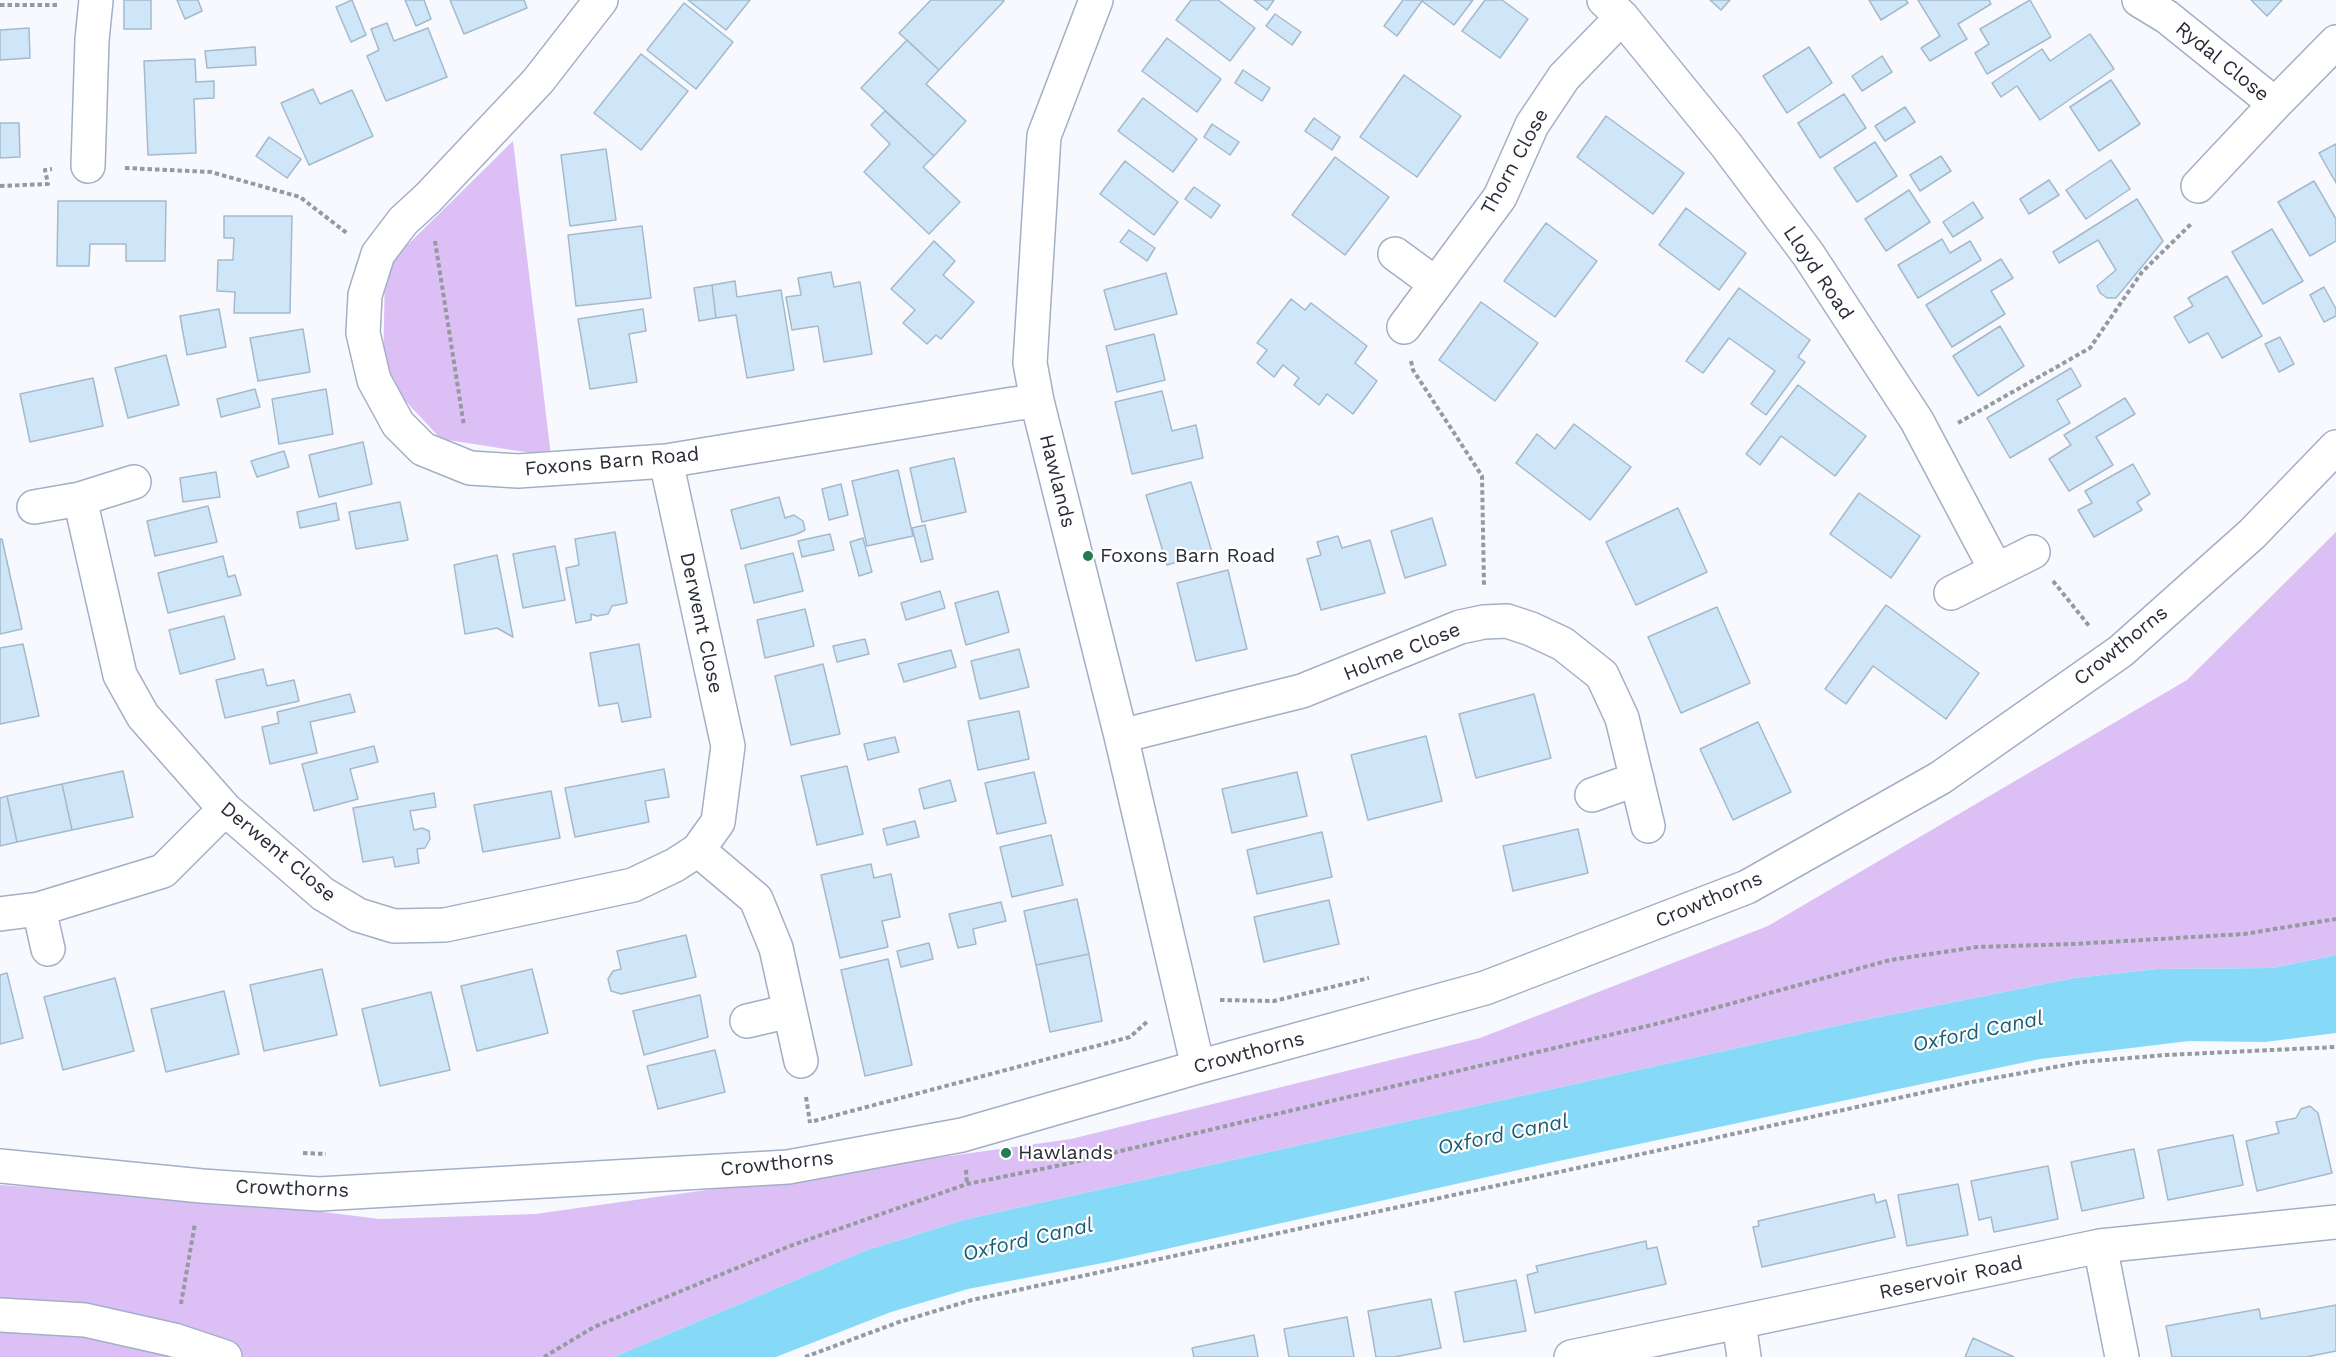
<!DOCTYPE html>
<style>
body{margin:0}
canvas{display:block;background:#f7f9fe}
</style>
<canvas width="2336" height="1357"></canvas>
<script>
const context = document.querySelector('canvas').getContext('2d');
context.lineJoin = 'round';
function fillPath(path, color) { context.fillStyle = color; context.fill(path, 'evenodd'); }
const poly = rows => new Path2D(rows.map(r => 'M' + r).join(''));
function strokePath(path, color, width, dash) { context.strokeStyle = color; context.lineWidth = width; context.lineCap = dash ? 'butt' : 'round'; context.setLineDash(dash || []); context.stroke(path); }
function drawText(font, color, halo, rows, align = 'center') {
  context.font = font + ' "Work Sans",sans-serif'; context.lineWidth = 4.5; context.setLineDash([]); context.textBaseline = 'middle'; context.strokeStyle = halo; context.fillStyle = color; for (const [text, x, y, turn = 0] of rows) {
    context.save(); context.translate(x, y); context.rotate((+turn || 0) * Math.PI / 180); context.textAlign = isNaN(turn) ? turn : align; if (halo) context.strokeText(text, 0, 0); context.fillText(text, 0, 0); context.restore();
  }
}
fillPath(poly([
 [513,141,551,456,441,439,383,377,385,267],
 [2336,532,2336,955,2272,968,2158,969,2074,978,1854,1022,967,1219,867,1250,614,1357,0,1357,0,1185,234,1201,380,1219,535,1214,1071,1139,1480,1038,1768,926,2187,680]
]), '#dcc0f5');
fillPath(poly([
 [2336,955,2336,1033,2265,1042,2189,1041,2040,1059,1554,1162,1108,1262,968,1289,891,1312,776,1357,614,1357,867,1250,967,1219,1854,1022,2074,978,2158,969,2272,968]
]), '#87daf7');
const building = poly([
 [124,0,151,0,151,29,124,29,124,0],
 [177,0,198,0,202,11,185,19,177,0],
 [352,0,366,35,351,42,336,7,352,0],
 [405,0,424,0,431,19,416,26,405,0],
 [450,0,524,0,527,8,464,34,450,0],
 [688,0,750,0,726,30,688,0],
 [931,0,1003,0,1004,1,939,70,899,33,931,0],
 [1191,0,1218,0,1255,28,1230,61,1176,20,1191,0],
 [1254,0,1274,0,1267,10,1254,0],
 [1403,0,1473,0,1454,25,1422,1,1397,36,1384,26,1403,0],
 [1485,0,1502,0,1528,19,1500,58,1462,31,1485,0],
 [1710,0,1730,0,1721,10,1710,0],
 [1869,0,1906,0,1908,3,1881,20,1869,0],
 [1918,0,1989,0,1991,4,1958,24,1967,39,1930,61,1921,48,1940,36,1918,0],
 [2030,0,2051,37,1987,74,1975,53,1989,44,1980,29,2030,0],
 [2251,0,2282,0,2267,16,2251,0],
 [684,3,733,42,696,89,647,50,684,3],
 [1275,14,1301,32,1292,45,1266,26,1275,14],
 [387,23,394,41,428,28,447,77,386,101,367,56,379,50,371,29,387,23],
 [29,28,30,58,0,60,0,30,29,28],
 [2090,34,2114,69,2040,120,2017,86,2001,97,1992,83,2042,49,2050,61,2090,34],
 [1167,38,1221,79,1197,112,1142,71,1167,38],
 [907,40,939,70,926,84,966,121,934,156,861,88,907,40],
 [255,47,256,65,207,68,205,51,255,47],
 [1809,47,1832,83,1787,113,1763,76,1809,47],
 [641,54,688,91,641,150,594,113,641,54],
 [1882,56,1892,72,1862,91,1852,76,1882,56],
 [195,59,196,82,214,81,214,98,194,99,196,153,148,155,144,61,195,59],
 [1243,70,1270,88,1262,101,1235,83,1243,70],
 [1404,75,1461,116,1417,177,1360,137,1404,75],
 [2111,80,2140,124,2099,151,2070,107,2111,80],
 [313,89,320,104,352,90,373,136,309,165,281,103,313,89],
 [1844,94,1866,128,1820,158,1798,123,1844,94],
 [1143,98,1197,139,1173,172,1118,131,1143,98],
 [1905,107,1915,122,1885,141,1875,126,1905,107],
 [885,111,934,156,923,167,960,202,929,234,864,172,890,144,871,125,885,111],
 [1606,116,1684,173,1653,214,1577,157,1606,116],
 [1314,118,1340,137,1332,150,1305,131,1314,118],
 [0,123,19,123,20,157,0,158,0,123],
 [1212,124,1239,142,1230,155,1204,137,1212,124],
 [269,137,301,159,287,178,256,156,269,137],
 [1875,142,1897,176,1857,202,1834,168,1875,142],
 [2336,144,2336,183,2319,153,2336,144],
 [606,149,616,220,570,226,561,155,606,149],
 [1941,156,1951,171,1920,191,1910,175,1941,156],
 [1335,157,1389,197,1345,255,1292,215,1335,157],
 [2111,160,2130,189,2086,219,2066,190,2111,160],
 [1125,161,1178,202,1154,235,1100,194,1125,161],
 [2049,180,2059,195,2029,214,2020,199,2049,180],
 [2314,181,2336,219,2336,241,2310,256,2278,202,2314,181],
 [1194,187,1220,205,1211,218,1185,199,1194,187],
 [1909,190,1930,222,1886,251,1865,219,1909,190],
 [2137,199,2163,241,2116,298,2107,298,2100,293,2097,286,2116,270,2098,240,2059,263,2053,252,2137,199],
 [58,201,166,201,165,261,126,261,126,244,90,244,89,266,57,266,58,201],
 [1973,202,1983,218,1953,237,1943,222,1973,202],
 [1686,208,1746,253,1719,290,1659,245,1686,208],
 [224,216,292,216,290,313,234,313,235,292,217,291,218,260,233,260,234,238,224,238,224,216],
 [1546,223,1597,261,1555,317,1504,281,1546,223],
 [642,226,651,298,576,306,568,235,642,226],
 [2272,229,2303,281,2263,304,2232,252,2272,229],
 [1129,230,1155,248,1147,261,1120,242,1129,230],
 [1942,239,1950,253,1970,241,1981,260,1918,298,1898,265,1942,239],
 [934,241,955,261,943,275,974,302,941,339,936,335,927,344,903,323,915,310,891,289,934,241],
 [2001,259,2013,278,1991,291,2005,314,1952,347,1926,305,2001,259],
 [831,272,834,287,860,282,872,354,824,362,818,326,792,330,786,297,801,295,798,278,831,272],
 [1166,273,1177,314,1115,330,1104,290,1166,273],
 [2227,276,2262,336,2222,358,2208,333,2189,343,2174,317,2193,306,2188,298,2227,276],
 [735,281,737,297,781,290,794,370,747,378,736,315,716,318,712,285,735,281],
 [712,285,716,318,699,321,694,288,712,285],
 [2324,287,2336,309,2336,316,2324,322,2310,295,2324,287],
 [1739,288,1810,340,1798,357,1805,362,1766,415,1751,404,1775,371,1729,338,1703,373,1686,361,1739,288],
 [1291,299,1305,310,1311,303,1367,346,1355,363,1377,381,1353,414,1327,394,1319,405,1294,385,1299,378,1283,365,1274,377,1257,363,1267,350,1257,343,1291,299],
 [1481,302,1538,343,1495,401,1439,360,1481,302],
 [219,309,226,347,187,355,180,316,219,309],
 [643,309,646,331,629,334,637,382,590,389,578,319,643,309],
 [2000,326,2024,366,1978,396,1953,356,2000,326],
 [303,329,310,372,258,381,250,338,303,329],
 [1154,334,1165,380,1117,392,1106,346,1154,334],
 [2280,337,2294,364,2279,372,2265,344,2280,337],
 [166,355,179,405,128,418,115,368,166,355],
 [2071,368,2081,386,2057,400,2070,423,2010,458,1987,418,2071,368],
 [93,378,103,426,30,442,20,394,93,378],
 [1798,385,1866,436,1835,476,1781,436,1760,465,1746,454,1798,385],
 [255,389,260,407,221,417,217,399,255,389],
 [326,389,333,434,279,444,272,399,326,389],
 [1162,391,1172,431,1196,425,1203,458,1132,474,1115,402,1162,391],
 [2125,398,2135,414,2096,437,2113,465,2069,491,2049,459,2071,445,2064,435,2125,398],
 [1574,424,1631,467,1590,520,1516,463,1537,434,1555,449,1574,424],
 [363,442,372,484,319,497,309,455,363,442],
 [284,451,289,467,257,477,251,461,284,451],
 [954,458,966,512,922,522,910,468,954,458],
 [2133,464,2150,494,2137,502,2142,510,2094,537,2078,510,2092,503,2085,491,2133,464],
 [898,470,913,536,867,546,852,481,898,470],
 [216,472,220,497,183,502,180,478,216,472],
 [1191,482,1212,552,1167,565,1146,495,1191,482],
 [841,484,848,515,829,520,822,489,841,484],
 [1859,493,1920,536,1891,578,1830,534,1859,493],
 [779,497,785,518,794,515,803,521,805,530,797,534,741,549,731,510,779,497],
 [400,502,408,540,356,549,349,512,400,502],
 [336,503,339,520,300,528,297,512,336,503],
 [208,506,217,542,155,556,147,521,208,506],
 [1678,508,1707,572,1636,605,1606,542,1678,508],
 [1432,518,1446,565,1405,578,1391,531,1432,518],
 [925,525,933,559,921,562,912,528,925,525],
 [615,532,627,603,612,606,608,614,597,616,591,614,591,620,576,623,566,568,579,565,575,539,615,532],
 [830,534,834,550,802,557,798,541,830,534],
 [1338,536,1342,548,1370,540,1385,593,1321,610,1307,559,1321,555,1317,542,1338,536],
 [863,538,872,572,859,576,850,542,863,538],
 [0,539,2,539,22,629,0,634,0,539],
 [555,546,565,600,523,608,513,554,555,546],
 [793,553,803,591,754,603,745,565,793,553],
 [497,555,513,637,497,628,465,634,454,565,497,555],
 [223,556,228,577,235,575,241,595,168,613,158,573,223,556],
 [1228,570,1247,649,1196,661,1177,583,1228,570],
 [940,591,945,608,906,620,901,603,940,591],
 [998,591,1009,632,966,645,955,603,998,591],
 [1886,605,1979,673,1946,719,1873,666,1846,704,1825,689,1886,605],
 [1717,607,1750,683,1681,713,1648,637,1717,607],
 [805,609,814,646,765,658,757,620,805,609],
 [224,616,235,659,180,674,169,630,224,616],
 [865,639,869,654,837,662,833,646,865,639],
 [23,644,39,716,0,724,0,648,23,644],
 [639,644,651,717,622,722,618,703,599,706,590,653,639,644],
 [1019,649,1029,687,980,699,971,661,1019,649],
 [951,650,956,667,904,682,898,664,951,650],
 [823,664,840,734,791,745,775,676,823,664],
 [263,669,267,686,294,680,299,701,225,718,216,680,263,669],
 [350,694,355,712,310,722,317,753,270,764,262,727,279,723,277,712,350,694],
 [1534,694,1551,758,1476,778,1459,714,1534,694],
 [1019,711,1029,759,978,770,968,721,1019,711],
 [1758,722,1791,792,1733,820,1700,749,1758,722],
 [1426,736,1442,801,1368,820,1351,755,1426,736],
 [895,737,899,752,868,760,864,744,895,737],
 [374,746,378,762,350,769,358,799,314,811,302,764,374,746],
 [847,766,863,834,817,845,801,776,847,766],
 [664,769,669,797,645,801,649,822,575,837,565,788,664,769],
 [123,771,133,817,72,830,62,784,123,771],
 [1034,772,1046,823,997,834,985,783,1034,772],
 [1297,772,1307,816,1232,833,1222,789,1297,772],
 [950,780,956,801,924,809,919,789,950,780],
 [62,784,72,830,17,842,7,796,62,784],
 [551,791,560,838,483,852,474,805,551,791],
 [434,793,436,807,410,811,414,830,422,828,429,831,430,839,425,848,417,849,419,863,395,867,393,857,363,862,353,808,434,793],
 [7,796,17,842,0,846,0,798,7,796],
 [915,821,919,837,887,845,883,829,915,821],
 [1578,829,1588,873,1513,891,1503,846,1578,829],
 [1322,832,1332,877,1257,894,1247,850,1322,832],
 [1051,835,1063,885,1012,897,1000,847,1051,835],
 [871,864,874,878,891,874,900,917,882,921,888,947,840,958,821,875,871,864],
 [1077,899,1089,954,1036,965,1024,911,1077,899],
 [1329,900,1339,944,1264,962,1254,917,1329,900],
 [1001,902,1006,921,973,929,976,944,958,948,949,914,1001,902],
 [686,935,696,977,621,994,611,991,608,979,613,971,621,969,617,951,686,935],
 [929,943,933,959,901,967,897,951,929,943],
 [1089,954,1102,1021,1050,1032,1036,965,1089,954],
 [888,959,912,1065,865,1076,841,970,888,959],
 [322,969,337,1035,264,1051,250,985,322,969],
 [532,969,548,1033,477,1051,461,986,532,969],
 [7,973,23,1038,0,1044,0,975,7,973],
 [115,978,134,1051,63,1070,44,997,115,978],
 [224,991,239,1054,166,1072,151,1009,224,991],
 [431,992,450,1070,380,1086,362,1009,431,992],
 [700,995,708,1037,644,1055,633,1011,700,995],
 [715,1050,725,1092,658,1109,647,1066,715,1050],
 [2310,1106,2318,1113,2332,1173,2257,1191,2246,1141,2279,1133,2276,1122,2296,1118,2301,1109,2310,1106],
 [2233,1135,2243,1185,2168,1200,2158,1150,2233,1135],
 [2134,1149,2144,1198,2082,1211,2071,1162,2134,1149],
 [2048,1166,2058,1219,1994,1232,1991,1217,1979,1220,1971,1181,2048,1166],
 [1958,1184,1968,1235,1907,1246,1898,1195,1958,1184],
 [1874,1194,1876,1203,1886,1200,1895,1237,1762,1267,1753,1227,1759,1226,1758,1221,1874,1194],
 [1646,1241,1647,1249,1657,1247,1666,1284,1535,1313,1527,1275,1538,1272,1536,1266,1646,1241],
 [1516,1280,1526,1331,1464,1342,1455,1292,1516,1280],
 [1431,1299,1441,1348,1394,1357,1376,1357,1368,1311,1431,1299],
 [2336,1305,2336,1351,2306,1357,2172,1357,2166,1326,2259,1309,2261,1319,2336,1305],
 [1347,1317,1354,1357,1289,1357,1284,1329,1347,1317],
 [1254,1335,1258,1357,1194,1357,1192,1348,1254,1335],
 [1973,1338,2014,1357,1965,1357,1973,1338]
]);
fillPath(building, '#cfe6f9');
strokePath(building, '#a4bacc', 1.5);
const street = poly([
 [601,0,538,81,428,198,403,221,378,254,365,295,363,333,374,380,398,424,423,449,470,468,518,471,666,461,1013,404,1037,401],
 [1096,0,1044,136,1030,363,1037,401,1121,736,1198,1067],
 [1604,0,1622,17,1727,146,1808,254,1917,421,1996,570],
 [2139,0,2167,17,2275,104,2336,42],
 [88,166,92,40,96,0],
 [2198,186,2275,104],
 [1395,254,1436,284],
 [1404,327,1500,197,1532,125,1564,77,1622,17],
 [80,499,120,675,143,716,225,809,323,894,358,915,394,926,445,925,633,885,675,865,698,850,718,822,728,746,666,461],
 [34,507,80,499,134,482],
 [1951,593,2033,552],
 [1121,736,1302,691,1460,627,1484,622,1507,621,1531,629,1563,644,1602,675,1622,718,1648,826],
 [1592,795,1637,779],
 [698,850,756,899,776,948,801,1061],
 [39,909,48,949],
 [0,914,39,909,163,871,225,809],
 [747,1021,790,1011],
 [0,1166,202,1186,319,1194,788,1167,962,1135,1198,1067,1485,988,1747,887,1940,778,2121,651,2252,534,2336,447],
 [2100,1246,2122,1357],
 [1739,1323,1744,1357],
 [1571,1357,2100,1246,2336,1222]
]);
const secondary = poly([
 [0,1315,85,1320,174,1340,225,1357]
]);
strokePath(street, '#a3afc6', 36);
strokePath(secondary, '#a3afc6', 36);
strokePath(poly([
 [0,5,59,5],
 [125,168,211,172,300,197,348,234],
 [0,186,48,184,45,170,52,169],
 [435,241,464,426],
 [1411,361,1413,370,1482,476,1484,585],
 [1958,423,2090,348,2142,272,2192,223],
 [2053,581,2090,627],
 [1220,1000,1274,1001,1369,978],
 [806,1097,810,1123],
 [814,1121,1130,1037,1149,1020],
 [303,1153,326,1154],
 [966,1170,967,1184],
 [181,1304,195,1223],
 [544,1357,594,1327,790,1246,967,1184,1066,1164,1660,1023,1890,960,1977,947,2074,944,2244,934,2336,919],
 [805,1357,899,1322,972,1300,1967,1083,2082,1062,2166,1055,2336,1047]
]), '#9599a0', 4, [4.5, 3]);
strokePath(street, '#fff', 33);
strokePath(secondary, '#fff', 33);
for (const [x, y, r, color] of [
 [1088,556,6,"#237b4f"],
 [1006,1153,6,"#237b4f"]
]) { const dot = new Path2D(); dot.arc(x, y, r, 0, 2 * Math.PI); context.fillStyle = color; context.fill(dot); strokePath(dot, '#fff', 2); }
drawText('20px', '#282d36', '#fff', [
 ["Rydal Close",2222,62,39],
 ["Thorn Close",1515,162,-61],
 ["Lloyd Road",1818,273,56],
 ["Foxons Barn Road",612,462,-5],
 ["Hawlands",1057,481,76],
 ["Derwent Close",701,623,78],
 ["Crowthorns",2121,646,-39],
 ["Holme Close",1402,652,-22],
 ["Derwent Close",278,852,40],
 ["Crowthorns",1709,900,-23],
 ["Crowthorns",1249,1053,-15],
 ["Crowthorns",777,1164,-6],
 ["Crowthorns",292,1189,2],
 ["Reservoir Road",1951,1278,-12]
]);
drawText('20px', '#282d36', '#fff', [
 ["Foxons Barn Road",1100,556],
 ["Hawlands",1018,1153]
], 'left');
drawText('italic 21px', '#1b5e72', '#fff', [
 ["Oxford Canal",1978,1032,-12],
 ["Oxford Canal",1503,1135,-12],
 ["Oxford Canal",1028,1240,-13]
]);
</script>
